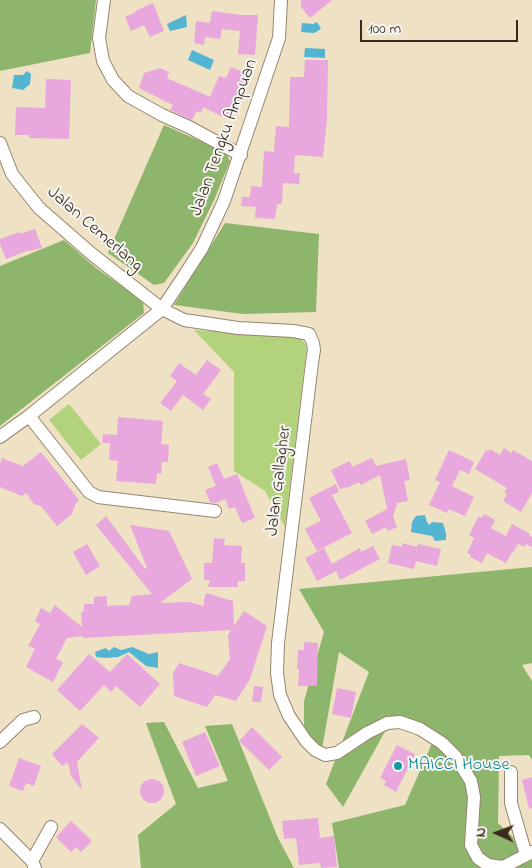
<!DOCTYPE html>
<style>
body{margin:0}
#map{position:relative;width:532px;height:868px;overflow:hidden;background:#efe1c3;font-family:"Indie Flower",sans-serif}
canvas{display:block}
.north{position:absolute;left:472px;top:808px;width:50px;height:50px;-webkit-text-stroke:4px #f6f6f2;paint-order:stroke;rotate:272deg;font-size:14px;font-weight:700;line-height:20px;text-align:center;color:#3b2a1e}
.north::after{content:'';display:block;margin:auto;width:18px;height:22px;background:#3b2a1e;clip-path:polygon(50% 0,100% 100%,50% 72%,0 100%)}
.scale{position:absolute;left:360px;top:20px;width:158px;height:22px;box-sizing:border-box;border:2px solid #3b2a1e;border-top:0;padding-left:6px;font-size:15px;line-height:18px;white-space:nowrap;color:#3b2a1e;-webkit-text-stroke:4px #f6f6f2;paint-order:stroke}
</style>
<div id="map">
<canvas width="532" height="868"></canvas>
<div class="north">N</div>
<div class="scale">100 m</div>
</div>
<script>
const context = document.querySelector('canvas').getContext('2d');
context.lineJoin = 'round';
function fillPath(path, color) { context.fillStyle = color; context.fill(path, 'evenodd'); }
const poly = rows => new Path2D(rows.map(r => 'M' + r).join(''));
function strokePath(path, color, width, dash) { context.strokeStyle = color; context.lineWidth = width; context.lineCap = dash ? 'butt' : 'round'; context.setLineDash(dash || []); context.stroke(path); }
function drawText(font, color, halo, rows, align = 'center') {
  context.font = font + ' "Indie Flower",sans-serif'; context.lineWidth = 4; context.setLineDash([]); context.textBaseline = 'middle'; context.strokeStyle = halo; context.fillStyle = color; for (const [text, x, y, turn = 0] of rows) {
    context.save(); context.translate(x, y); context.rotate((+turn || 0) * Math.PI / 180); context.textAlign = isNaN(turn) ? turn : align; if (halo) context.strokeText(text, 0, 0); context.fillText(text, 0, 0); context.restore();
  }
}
fillPath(poly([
 [194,330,300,338,307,346,285,527,265,491,234,471,234,372],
 [69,404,101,444,81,460,49,420]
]), '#b2d37b');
fillPath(poly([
 [0,0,96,0,90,53,0,71],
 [164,125,225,152,230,161,215,198,193,243,164,283,154,285,108,253],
 [225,223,319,234,316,312,243,314,174,305],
 [64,240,96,268,143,301,144,313,0,426,0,266],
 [532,567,532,663,522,665,532,681,532,760,529,755,499,756,498,823,513,837,524,864,532,860,532,868,339,868,332,823,405,805,436,734,392,719,343,807,326,784,369,672,339,652,322,749,304,735,304,701,324,632,299,589],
 [164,722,198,788,228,781,205,726,232,724,278,838,294,868,141,868,138,835,176,804,146,723]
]), '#8db56b');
fillPath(poly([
 [186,15,187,27,170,31,167,24],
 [317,22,321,29,314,33,301,32,302,23,313,24],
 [305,48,325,49,325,58,304,57],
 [192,50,214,60,210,70,188,60],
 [27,71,31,74,30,84,23,90,12,88,14,75,23,75],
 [425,515,427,522,429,525,432,522,443,523,446,533,446,540,435,541,432,536,411,532,412,522,416,516],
 [114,647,121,650,132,647,149,654,158,652,158,668,146,666,129,652,118,657,106,658,96,657,95,652,106,648,109,651]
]), '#54b5d3');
fillPath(poly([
 [301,0,332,0,310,18,301,7],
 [153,3,164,31,150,37,144,25,131,31,125,17,136,12,135,11],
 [212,11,241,15,258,15,255,55,238,54,240,31,222,29,220,39,205,37,204,45,194,43,196,21,210,23],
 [305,60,328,60,327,119,323,157,295,155,294,173,300,173,299,184,283,183,282,204,277,204,275,219,255,218,256,207,241,206,242,197,250,197,251,186,262,187,264,151,274,152,276,126,289,127,290,77,304,77],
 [231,67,248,74,243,86,247,88,238,109,234,107,229,120,203,107,201,113,197,111,192,120,170,110,173,105,139,88,144,73,160,68,169,72,167,78,210,97,219,76,226,78],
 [46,79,71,80,69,139,29,138,29,135,15,135,16,107,45,108],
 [35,229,42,248,29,251,29,250,6,259,0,244,0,239,19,232,20,234],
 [207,360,221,370,203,394,211,399,203,410,183,395,171,411,160,403,177,381,170,376,179,363,196,375],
 [118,417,163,421,161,444,169,445,168,462,162,462,161,474,157,473,156,484,116,481,118,461,109,460,110,443,102,443,103,434,117,435],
 [504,448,511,453,513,450,532,461,532,493,521,512,503,501,507,494,504,492,507,488,475,469,486,450,489,451,490,449,500,455],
 [449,450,474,462,469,474,460,470,452,486,474,497,465,516,449,509,447,513,429,505,440,482,435,480],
 [41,452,79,500,76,503,72,514,57,526,41,506,34,504,26,493,22,496,0,487,0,464,2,458,23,466],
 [372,458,376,466,406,459,410,480,404,481,408,501,397,503,393,517,397,527,388,531,386,527,372,534,365,521,387,509,380,475,361,485,359,482,347,488,347,487,340,489,331,470,350,461,352,467],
 [217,463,224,479,237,474,255,518,242,523,235,507,229,509,225,499,216,503,210,502,205,490,216,486,208,467],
 [336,484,339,492,332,495,352,533,317,551,305,529,321,521,309,498],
 [484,514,495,520,491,528,506,536,512,524,530,534,529,536,532,537,532,547,526,544,524,547,518,544,513,553,512,552,506,563,487,553,482,563,470,557,471,555,467,553,474,538,469,535,479,516,482,518],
 [106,516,145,569,147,568,130,525,169,531,192,579,160,603,189,602,204,606,204,600,206,593,233,601,234,626,244,611,267,626,250,679,236,701,215,695,207,707,174,696,173,673,179,663,218,676,230,659,228,635,231,630,83,638,83,636,67,638,56,659,63,662,53,682,26,667,35,649,28,646,40,624,35,621,41,608,50,613,55,605,82,627,81,612,84,611,84,604,94,604,94,597,107,596,107,606,129,605,132,596,152,594,96,525],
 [214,538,225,539,224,545,242,546,241,563,245,563,245,581,238,581,238,587,208,587,210,580,204,580,204,563,212,563],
 [402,543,417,547,418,544,441,549,437,566,416,561,414,569,388,563,392,545,402,547],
 [87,544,100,566,86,575,73,552],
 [373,546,380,559,340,580,336,571,317,581,305,558,324,548,332,564,360,548,361,552],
 [304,642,318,643,317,686,298,686,299,669,297,669,298,650,304,650],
 [89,654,110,672,127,654,160,684,140,707,116,686,111,692,104,685,80,711,57,690],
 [254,686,263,687,261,702,252,702],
 [337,688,356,692,351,718,332,714],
 [82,724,99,738,77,762,82,790,71,776,68,762,62,766,52,754],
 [252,727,282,757,269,770,239,741],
 [205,732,220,766,196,776,182,742],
 [397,745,415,754,396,792,384,785,386,781,380,778],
 [19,758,41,766,34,786,26,783,23,791,9,786],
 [532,777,532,808,529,809,522,780],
 '140 791a12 12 0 1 1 24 0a12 12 0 1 1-24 0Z',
 [318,818,320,838,334,836,337,867,321,868,320,863,299,865,296,838,284,839,282,821],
 [71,821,92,841,81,852,76,847,71,852,56,837]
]), '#e8a7dd');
const minor = poly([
 [104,0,99,38,103,61,113,80,128,96,162,115,189,127,241,155],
 [0,143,12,174,39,208,93,255,162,309,184,320,238,328,293,331,309,334,313,343,314,350,312,363,278,643,277,673,280,695,289,716,306,741,315,750,325,755,337,753,367,733,387,723,400,722,420,729,442,743,455,756,471,781,474,797,471,845,478,858,488,865,503,867,532,852],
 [29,416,89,492,98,497,215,511],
 [0,437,29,416,162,309,182,279,202,248,224,201,279,38,281,0],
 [0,742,23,720,34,717],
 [511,772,511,803,526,855],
 [0,829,32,861,35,868],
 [32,861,51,827]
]);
strokePath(minor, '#958670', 14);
strokePath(minor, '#fff', 12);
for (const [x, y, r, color] of [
 [398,766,5,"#0f9aa8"]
]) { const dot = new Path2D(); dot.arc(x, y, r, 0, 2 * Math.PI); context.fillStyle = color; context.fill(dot); strokePath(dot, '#f6f6f2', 2); }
drawText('18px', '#3b2a1e', '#f6f6f2', [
 ["Jalan Tengku Ampuan",225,138,-70],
 ["Jalan Cemerlang",94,230,41],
 ["Jalan Gallagher",280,481,-83]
]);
drawText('18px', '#0d838f', '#f6f6f2', [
 ["MAICCI House",408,766]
], 'left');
</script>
